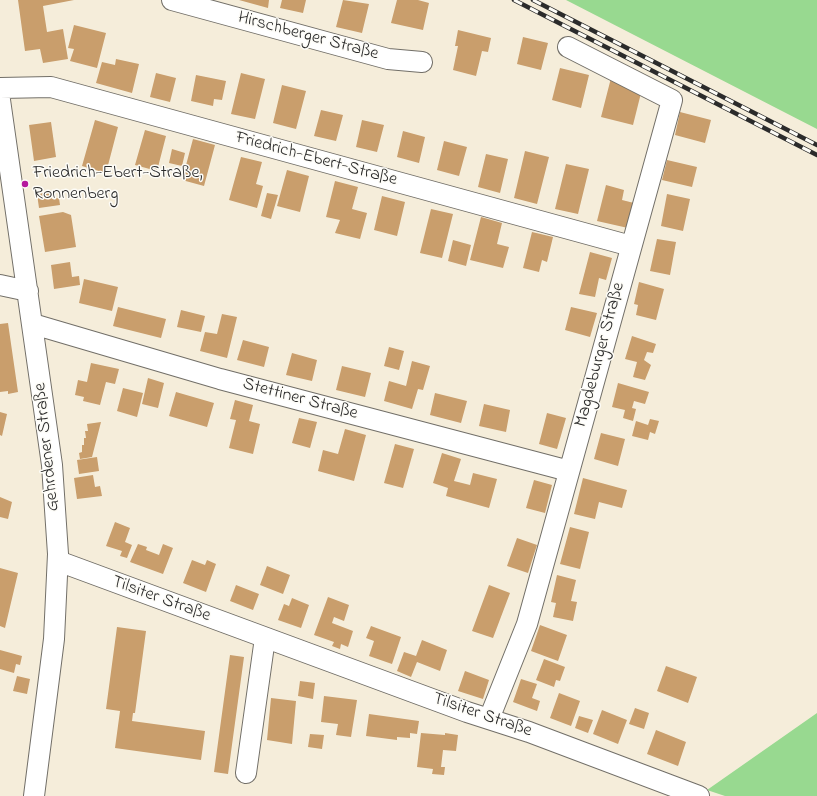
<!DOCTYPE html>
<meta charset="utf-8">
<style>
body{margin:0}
canvas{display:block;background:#f5edda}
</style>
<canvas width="817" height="796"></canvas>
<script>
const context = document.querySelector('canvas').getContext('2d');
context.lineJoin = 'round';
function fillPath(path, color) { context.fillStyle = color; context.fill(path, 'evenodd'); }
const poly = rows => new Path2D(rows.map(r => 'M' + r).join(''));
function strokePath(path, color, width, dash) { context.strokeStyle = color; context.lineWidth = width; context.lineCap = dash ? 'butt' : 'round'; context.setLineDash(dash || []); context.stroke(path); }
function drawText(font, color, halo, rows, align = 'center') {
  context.font = font + ' "Indie Flower",sans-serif'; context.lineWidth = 3; context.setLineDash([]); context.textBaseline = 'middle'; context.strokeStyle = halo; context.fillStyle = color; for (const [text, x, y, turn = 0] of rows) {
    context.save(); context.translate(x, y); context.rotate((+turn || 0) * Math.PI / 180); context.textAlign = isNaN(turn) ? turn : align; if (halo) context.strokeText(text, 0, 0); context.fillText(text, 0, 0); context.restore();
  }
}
fillPath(poly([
 [566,0,817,0,817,129],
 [817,713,817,796,725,796,707,790]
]), '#98d990');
fillPath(poly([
 [18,0,74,0,43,6,47,32,63,29,68,59,43,63,40,49,25,51],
 [239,0,269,0,268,8],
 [282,0,306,0,303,13,280,8],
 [343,0,369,4,362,33,336,27],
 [397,0,418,0,429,3,423,30,391,23],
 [74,25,106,33,97,68,70,61,74,49,68,48],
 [458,30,491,38,488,52,482,51,476,76,453,70,458,46,455,46],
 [523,37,548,43,541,70,517,64],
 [116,59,139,64,132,93,96,83,102,62,115,65],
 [560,68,589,75,581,108,552,100],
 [156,73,176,78,170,102,150,97],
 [241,73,265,79,255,119,231,114],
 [196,75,226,81,222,100,214,99,213,106,191,101],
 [611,78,641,93,633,125,601,117],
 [282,85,306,91,296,129,273,123],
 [321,110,343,115,336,141,314,136],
 [680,112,711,120,705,143,675,135],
 [95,120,118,127,106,173,82,166],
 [362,120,384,125,377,152,356,147],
 [51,122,56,157,34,161,29,125],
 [145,130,166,136,157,171,135,165],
 [403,131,425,137,419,163,397,157],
 [193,139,215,145,204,186,182,180],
 [444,141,467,147,459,176,437,170],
 [172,149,185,153,182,166,169,163],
 [525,151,549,157,537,204,514,198],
 [486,154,508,159,500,193,478,187],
 [241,157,262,162,256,184,263,186,257,208,229,200],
 [667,160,697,167,692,187,662,180],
 [566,164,589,169,578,214,555,209],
 [287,170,309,176,300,212,277,206],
 [335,181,358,187,352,209,367,213,360,239,335,233,340,220,326,217],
 [606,185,624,190,622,200,634,203,628,228,597,221],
 [51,192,52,199,59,198,60,205,39,208,37,194],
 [267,193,278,195,271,219,261,216],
 [667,194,690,199,683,231,661,226],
 [382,196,405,202,397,236,374,230],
 [431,209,453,214,442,258,420,253],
 [63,212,71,215,76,247,45,252,39,216],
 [481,217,502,223,497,244,509,247,503,268,470,260],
 [532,232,553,237,547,262,542,260,539,272,523,268],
 [657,239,676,242,670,275,650,271],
 [453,240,471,245,466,266,448,261],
 [590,252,612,258,606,280,599,278,595,297,579,294],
 [70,262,72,277,79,276,80,285,54,289,51,265],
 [84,279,118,287,112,311,79,303],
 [639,282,664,289,656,320,636,315,638,305,634,304],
 [118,307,166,319,161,338,113,326],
 [571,307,597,313,590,337,565,330],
 [181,310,205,316,201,332,177,327],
 [222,314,237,317,227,358,200,351,205,332,217,334],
 [8,323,18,392,8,394,8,391,0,392,0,324],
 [632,336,656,344,653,353,647,352,644,360,651,365,645,380,633,377,637,362,625,359],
 [243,340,269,347,264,367,237,360],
 [389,347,404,351,399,370,384,366],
 [292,353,317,360,312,381,286,375],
 [412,361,430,366,423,390,418,389,412,409,384,401,389,381,406,386],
 [91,363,119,369,115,384,106,382,100,405,83,401,84,397,75,395,78,380,87,382],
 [342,366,371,373,365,397,336,390],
 [148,378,164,383,158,408,142,404],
 [618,383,649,392,645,404,634,401,632,408,636,409,633,421,623,418,625,410,612,407],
 [123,388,143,393,137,417,117,411],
 [176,392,214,403,207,427,169,416],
 [435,393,467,401,461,423,430,415],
 [235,400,253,405,249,421,260,424,253,454,229,448,236,420,230,419],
 [484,404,510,410,506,432,479,426],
 [0,412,7,414,2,436,0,435],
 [547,413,566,418,557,449,539,444],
 [299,418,317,422,310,448,292,443],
 [650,419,659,421,655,434,650,432,648,440,632,436,636,421,648,425],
 [101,422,92,457,80,459,79,453,82,452,82,445,84,445,84,438,86,438,85,431,88,431,87,424],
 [345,429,366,435,354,481,318,471,323,450,338,454],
 [601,433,625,439,618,466,594,459],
 [395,444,414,449,403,488,384,483],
 [442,453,461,459,454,481,470,485,473,473,497,479,489,508,446,496,448,488,433,483],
 [97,457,99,471,79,474,77,460],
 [93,475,95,487,100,486,102,496,77,499,74,478],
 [583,478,627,490,622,508,599,502,595,519,574,514],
 [534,480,552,485,545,513,526,508],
 [0,497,12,502,8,519,0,517],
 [115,522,130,528,125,542,132,545,127,558,120,556,122,551,106,546],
 [570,527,589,532,580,569,560,564],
 [517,538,537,545,528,573,507,566],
 [138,544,147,547,146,550,159,555,163,544,173,548,163,574,130,562],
 [192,560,205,565,207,560,216,564,206,592,183,583],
 [267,566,290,575,283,594,260,585],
 [0,568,18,573,5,628,0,626],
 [557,575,576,580,571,601,577,602,573,621,553,617,556,603,551,602],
 [236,585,259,594,253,610,230,601],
 [489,585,510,593,493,638,472,631],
 [328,597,349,605,344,621,334,617,332,623,353,631,348,647,341,644,340,649,332,646,334,642,314,635],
 [292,598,309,605,301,628,278,620,284,604,289,606],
 [540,625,567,635,558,661,531,651],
 [371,626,401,637,392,664,369,656,374,641,366,638],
 [117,627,146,631,135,713,133,713,132,721,205,731,201,760,115,748,120,711,106,709],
 [422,640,447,650,440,671,417,662,411,677,397,671,404,652,416,656],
 [0,650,22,656,20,665,16,664,14,673,0,669],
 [230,655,244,657,228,774,214,772],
 [544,659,565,667,560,681,556,680,554,687,536,680],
 [666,666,697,677,688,703,657,691],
 [465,671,489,680,483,699,458,691],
 [17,676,30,679,27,694,13,691],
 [521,679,537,684,532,698,540,701,537,711,513,702],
 [300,681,315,683,313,699,298,696],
 [559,693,580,701,571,726,550,718],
 [324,696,357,700,351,737,336,735,338,724,321,722],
 [271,698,296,701,292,744,267,740],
 [635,708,649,713,644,729,629,724],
 [602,710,627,720,618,744,593,734],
 [369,714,419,721,417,734,410,733,410,738,397,737,397,740,366,736],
 [579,716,593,720,588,733,575,728],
 [656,730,686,742,678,766,647,754],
 [421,733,445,735,445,733,458,735,456,751,443,750,441,767,445,767,444,775,432,774,433,769,417,767],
 [310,734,324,735,322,749,308,747]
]), '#c99e6c');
const minor = poly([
 [172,0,388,59,422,62],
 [0,88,51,87,631,246],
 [0,100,52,465,58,554,54,639,34,796],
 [0,285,28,291],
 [33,324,220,379,569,471],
 [58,561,467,712,529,732,699,796],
 [489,719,527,624,672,100,568,47],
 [246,773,265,638]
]);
strokePath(minor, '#726f68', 22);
strokePath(minor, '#fff', 20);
const rail = poly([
 [514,0,817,155],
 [533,0,817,145]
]);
strokePath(rail, '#2b2b2b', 4.5);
strokePath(rail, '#fdfcf7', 3, [9]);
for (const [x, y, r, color] of [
 [25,184,4,"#b5179e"]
]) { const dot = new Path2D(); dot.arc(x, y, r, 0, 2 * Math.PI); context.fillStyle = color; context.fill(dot); strokePath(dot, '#fdfcf7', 1.5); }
drawText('18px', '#2b2b2b', '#fdfcf7', [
 ["Hirschberger Straße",308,37,15],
 ["Friedrich-Ebert-Straße",316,160,15],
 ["Magdeburger Straße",601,355,-75],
 ["Stettiner Straße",300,400,15],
 ["Gehrdener Straße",48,447,-96],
 ["Tilsiter Straße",161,600,20],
 ["Tilsiter Straße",482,716,19]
]);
drawText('18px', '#2b2b2b', '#fdfcf7', [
 ["Friedrich-Ebert-Straße,",33,174],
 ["Ronnenberg",33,195]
], 'left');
</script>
